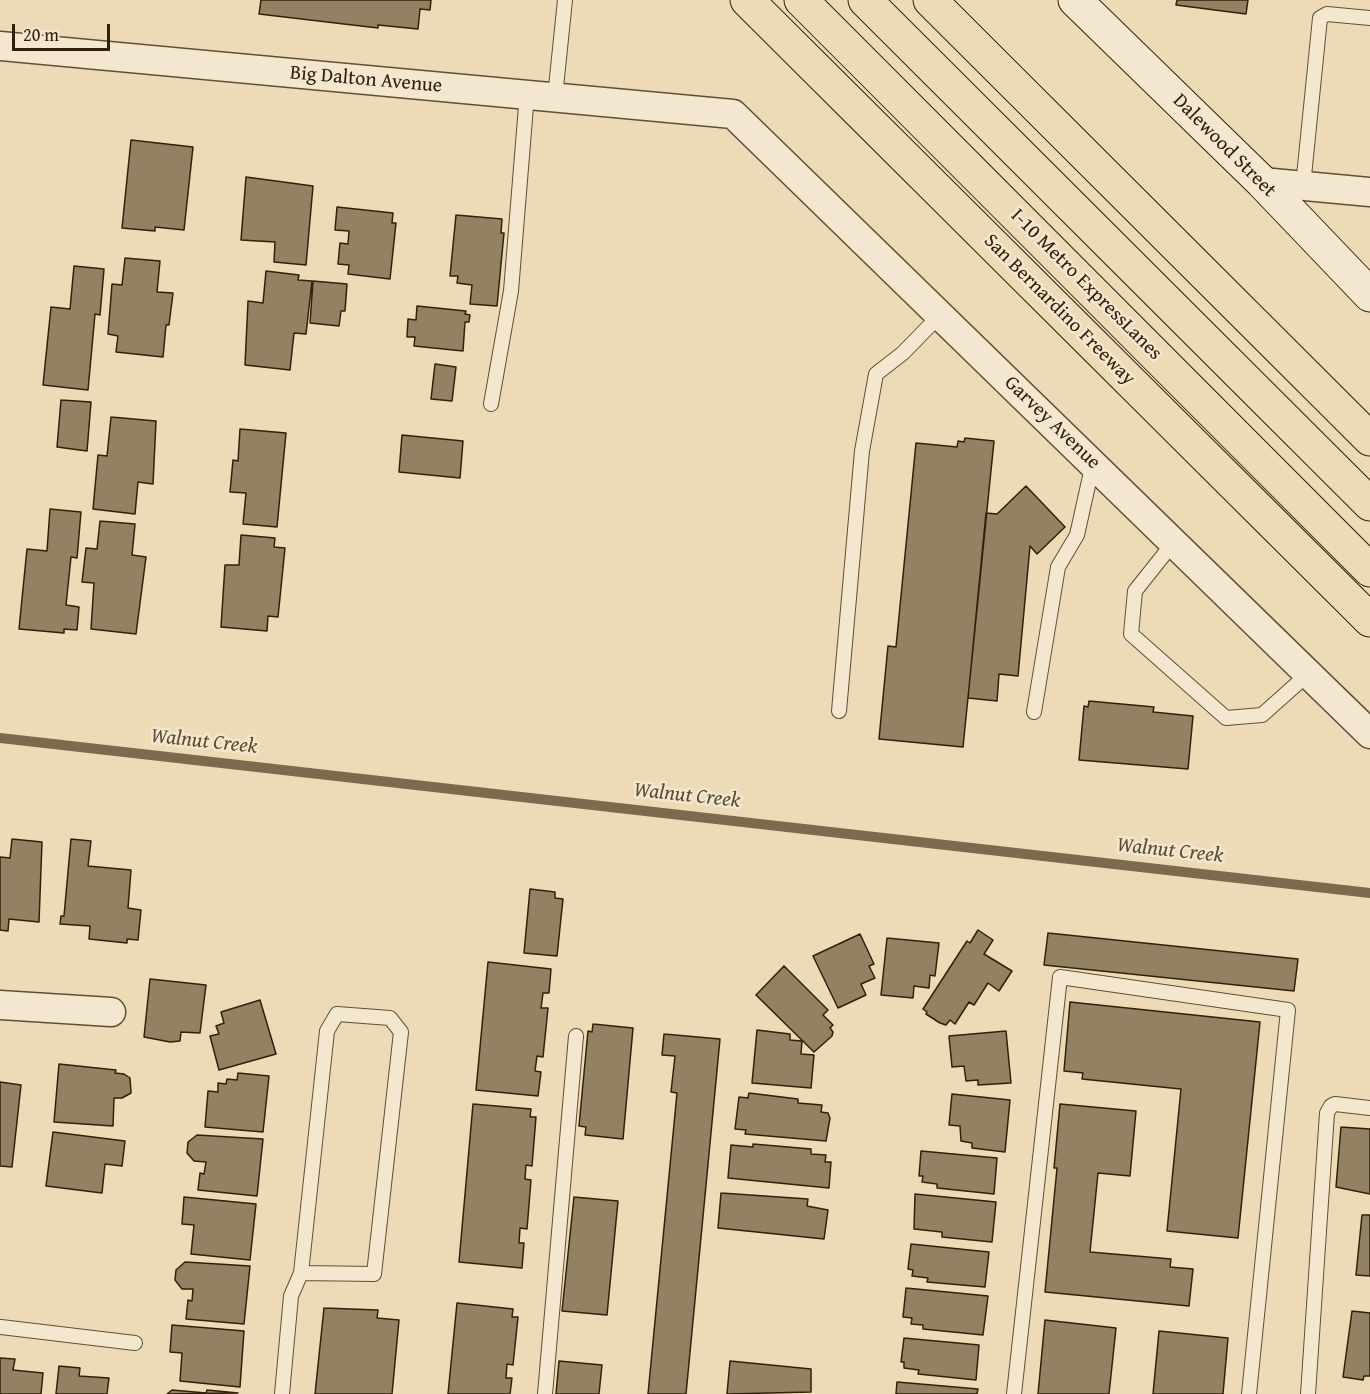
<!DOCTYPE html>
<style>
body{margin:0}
#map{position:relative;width:1370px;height:1394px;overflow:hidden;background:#eddab7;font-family:"Gentium Book Plus",serif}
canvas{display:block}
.scale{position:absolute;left:12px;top:24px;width:98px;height:27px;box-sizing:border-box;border:3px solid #312109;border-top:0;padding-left:8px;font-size:18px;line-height:21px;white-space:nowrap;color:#312109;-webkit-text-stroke:4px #f3e7d0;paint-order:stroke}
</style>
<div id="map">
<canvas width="1370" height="1394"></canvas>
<div class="scale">20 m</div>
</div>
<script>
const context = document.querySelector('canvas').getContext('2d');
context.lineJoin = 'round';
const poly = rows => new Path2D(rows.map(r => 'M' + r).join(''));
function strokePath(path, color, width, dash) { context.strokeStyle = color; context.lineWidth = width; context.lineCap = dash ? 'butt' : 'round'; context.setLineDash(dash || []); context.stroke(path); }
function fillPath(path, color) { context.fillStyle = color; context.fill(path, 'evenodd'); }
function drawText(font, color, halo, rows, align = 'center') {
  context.font = font + ' "Gentium Book Plus",serif'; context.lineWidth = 5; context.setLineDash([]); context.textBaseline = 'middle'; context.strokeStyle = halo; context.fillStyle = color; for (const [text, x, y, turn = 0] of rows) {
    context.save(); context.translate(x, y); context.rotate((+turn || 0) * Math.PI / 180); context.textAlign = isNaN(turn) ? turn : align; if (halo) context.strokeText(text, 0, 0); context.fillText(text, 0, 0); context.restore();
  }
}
strokePath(poly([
 [0,738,1370,893]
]), '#7b6a4e', 10);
const building = poly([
 [261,0,431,0,430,10,420,9,418,29,378,25,378,28,259,14,261,0],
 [1177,0,1248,0,1246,14,1176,5,1177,0],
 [131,140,193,147,184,230,155,227,155,231,122,228,131,140],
 [246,177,313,186,306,265,274,262,275,242,241,240,246,177],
 [337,207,393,213,392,223,396,223,390,279,348,274,349,265,338,264,340,243,348,244,349,231,335,230,337,207],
 [456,215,502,219,501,233,504,233,497,306,470,304,472,285,457,283,458,276,450,276,456,215],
 [125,258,160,261,157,292,173,293,169,325,166,325,163,357,116,352,118,336,108,334,112,284,122,285,125,258],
 [74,266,104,269,100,315,95,314,88,390,43,385,51,307,70,309,74,266],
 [266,271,299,275,298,280,312,281,306,334,294,333,290,370,245,365,248,301,263,303,266,271],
 [313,281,347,284,345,311,341,311,339,326,310,323,313,281],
 [417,306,466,311,465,314,470,315,469,322,465,322,463,351,414,346,415,337,407,337,408,319,416,320,417,306],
 [435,364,456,367,452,401,431,399,435,364],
 [61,400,91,402,87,451,57,447,61,400],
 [111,417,156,421,153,484,138,482,135,514,93,509,98,455,107,456,111,417],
 [240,429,286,433,277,527,243,524,246,493,230,492,233,460,238,461,240,429],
 [402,435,463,441,460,478,399,472,402,435],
 [965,438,994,441,963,747,879,739,888,646,896,647,916,443,957,447,958,441,964,442,965,438],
 [1026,486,1065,527,1037,554,1030,546,1018,676,999,674,997,701,968,698,986,513,997,514,1026,486],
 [50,509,81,512,77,558,71,557,66,605,79,607,77,630,64,629,64,633,19,629,27,549,47,551,50,509],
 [100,521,135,524,132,555,146,557,136,634,91,629,94,583,82,582,86,548,97,549,100,521],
 [241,535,275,538,274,547,285,548,278,617,268,616,267,631,221,627,225,565,239,565,241,535],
 [1089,701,1154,707,1153,712,1193,716,1188,769,1079,760,1084,706,1088,707,1089,701],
 [12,839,42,842,39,922,9,919,8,931,0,930,0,857,10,858,12,839],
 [71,839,91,841,88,866,131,870,128,908,141,910,138,940,127,939,127,943,89,939,90,926,60,924,61,916,64,916,71,839],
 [530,889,555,892,555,898,563,899,557,956,524,953,530,889],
 [978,930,993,940,984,954,1012,971,999,991,988,983,974,1005,969,1002,955,1024,950,1020,946,1025,940,1023,926,1014,927,1012,923,1009,967,941,970,943,978,930],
 [1048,933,1298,959,1294,991,1044,965,1048,933],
 [860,934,874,964,869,966,875,978,861,984,866,995,838,1008,813,956,860,934],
 [887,938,939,943,935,976,930,975,929,988,914,986,913,998,881,995,887,938],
 [488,962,551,969,549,993,543,993,541,1008,548,1008,543,1057,537,1056,535,1071,541,1072,538,1096,476,1090,488,962],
 [784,966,828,1010,823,1015,833,1025,830,1028,833,1032,832,1036,814,1052,756,995,784,966],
 [150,979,206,985,200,1033,181,1032,180,1041,170,1042,144,1037,150,979],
 [260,1000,276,1054,219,1070,210,1036,219,1034,216,1026,224,1023,221,1012,260,1000],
 [1070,1002,1260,1022,1238,1238,1167,1231,1181,1089,1082,1079,1083,1073,1064,1071,1070,1002],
 [593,1024,633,1028,623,1139,585,1135,586,1127,579,1126,588,1031,592,1032,593,1024],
 [757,1030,790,1034,790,1040,802,1041,801,1054,814,1055,811,1088,752,1083,757,1030],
 [1006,1031,1011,1083,978,1085,978,1080,966,1081,964,1066,952,1067,949,1036,1006,1031],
 [664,1034,720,1039,686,1394,648,1394,677,1093,671,1092,675,1056,662,1055,664,1034],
 [59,1064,116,1070,115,1073,124,1074,130,1078,131,1093,122,1098,114,1098,113,1126,54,1122,59,1064],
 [238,1073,269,1076,263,1132,205,1127,208,1091,218,1092,218,1083,226,1084,227,1079,237,1080,238,1073],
 [0,1082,21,1085,12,1167,0,1166,0,1082],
 [749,1093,798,1099,798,1103,822,1105,821,1112,828,1113,830,1118,826,1141,745,1134,746,1130,735,1129,739,1097,748,1098,749,1093],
 [952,1094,1010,1100,1005,1152,972,1148,972,1143,961,1141,960,1126,949,1125,952,1094],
 [473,1104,531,1109,530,1117,536,1117,532,1166,526,1165,525,1179,531,1180,527,1229,520,1228,519,1243,524,1243,522,1268,459,1262,473,1104],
 [1060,1104,1136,1111,1130,1176,1098,1173,1090,1252,1171,1259,1170,1267,1193,1269,1189,1306,1045,1292,1057,1168,1054,1168,1060,1104],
 [1341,1127,1370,1129,1370,1194,1336,1187,1341,1127],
 [53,1132,125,1141,122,1166,105,1164,102,1193,46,1186,53,1132],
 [197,1135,263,1139,257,1196,198,1190,200,1173,204,1174,206,1162,194,1161,187,1153,188,1142,197,1135],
 [753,1144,811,1149,811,1154,826,1155,825,1162,831,1162,829,1188,728,1178,731,1145,753,1147,753,1144],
 [921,1151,997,1158,994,1194,937,1188,937,1184,922,1182,923,1176,919,1176,921,1151],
 [721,1193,808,1199,807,1206,828,1210,824,1239,718,1228,721,1193],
 [915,1194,996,1202,992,1242,942,1237,942,1232,914,1229,915,1194],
 [184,1197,256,1204,250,1260,191,1254,194,1225,182,1224,184,1197],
 [574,1197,618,1201,607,1315,562,1311,574,1197],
 [1362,1215,1370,1215,1370,1276,1356,1275,1362,1215],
 [911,1244,989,1252,985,1287,927,1282,928,1278,912,1276,913,1270,908,1269,911,1244],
 [185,1262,250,1266,244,1324,186,1319,188,1300,192,1301,193,1289,182,1289,175,1280,176,1270,185,1262],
 [906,1288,988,1296,983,1335,923,1329,923,1325,911,1324,912,1318,903,1317,906,1288],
 [457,1303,513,1309,512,1317,518,1317,513,1365,507,1364,506,1378,512,1378,510,1394,448,1394,457,1303],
 [324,1308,378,1310,377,1318,399,1320,392,1394,315,1394,324,1308],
 [1352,1311,1370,1313,1370,1376,1364,1376,1363,1380,1343,1377,1352,1311],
 [1045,1320,1116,1328,1109,1394,1038,1394,1045,1320],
 [172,1325,244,1331,240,1387,180,1381,182,1353,170,1352,172,1325],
 [1159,1331,1228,1338,1223,1394,1153,1394,1159,1331],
 [904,1338,979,1345,976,1380,918,1374,919,1370,904,1368,904,1362,901,1362,904,1338],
 [0,1358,15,1359,13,1370,43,1373,41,1394,0,1394,0,1358],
 [559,1361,602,1365,599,1394,556,1394,559,1361],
 [730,1361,811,1369,811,1392,727,1394,730,1361],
 [59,1366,80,1368,79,1376,109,1378,107,1394,56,1394,59,1366],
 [897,1382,978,1389,977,1394,896,1394,897,1382],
 [172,1390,206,1393,207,1390,238,1393,167,1394,172,1390]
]);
fillPath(building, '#938163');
strokePath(building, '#312109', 1.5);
const lane = poly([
 [555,97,565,0],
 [1303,186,1320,18,1327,14,1370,18],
 [491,404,511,291,527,94],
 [1174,542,1135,591,1131,634,1226,718,1262,715,1308,674],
 [839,711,862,451,876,374,903,353,941,314],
 [1034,712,1058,567,1077,535,1093,463],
 [1,1327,135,1343],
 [282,1394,291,1296,301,1273,327,1031,337,1014,390,1018,401,1032,374,1274,301,1273],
 [545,1394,576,1036],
 [1014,1394,1060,977,1288,1010,1249,1394],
 [1308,1394,1327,1113,1331,1106,1335,1104,1370,1108]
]);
const street = poly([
 [0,46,733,114,1370,734],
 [1262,182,1370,192],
 [0,1005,111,1012]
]);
const secondary = poly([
 [1075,0,1262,182,1370,295]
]);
const highway = poly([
 [747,0,1370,620],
 [801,0,1370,570],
 [865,0,1370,504],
 [930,0,1370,439]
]);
strokePath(lane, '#604f34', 16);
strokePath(street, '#604f34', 31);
strokePath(secondary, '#312109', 35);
strokePath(highway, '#312109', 35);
strokePath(lane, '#f3e7d0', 14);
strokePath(street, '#f3e7d0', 28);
strokePath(secondary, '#f3e7d0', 33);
strokePath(highway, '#eddab7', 33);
drawText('20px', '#312109', '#f3e7d0', [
 ["Big Dalton Avenue",366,80,5],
 ["Dalewood Street",1224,146,45],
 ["I-10 Metro ExpressLanes",1086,285,45],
 ["San Bernardino Freeway",1059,310,45],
 ["Garvey Avenue",1052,423,44]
]);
drawText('italic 21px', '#5c4c31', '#f3e7d0', [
 ["Walnut Creek",204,742,6],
 ["Walnut Creek",687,796,6],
 ["Walnut Creek",1170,851,6]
]);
</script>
